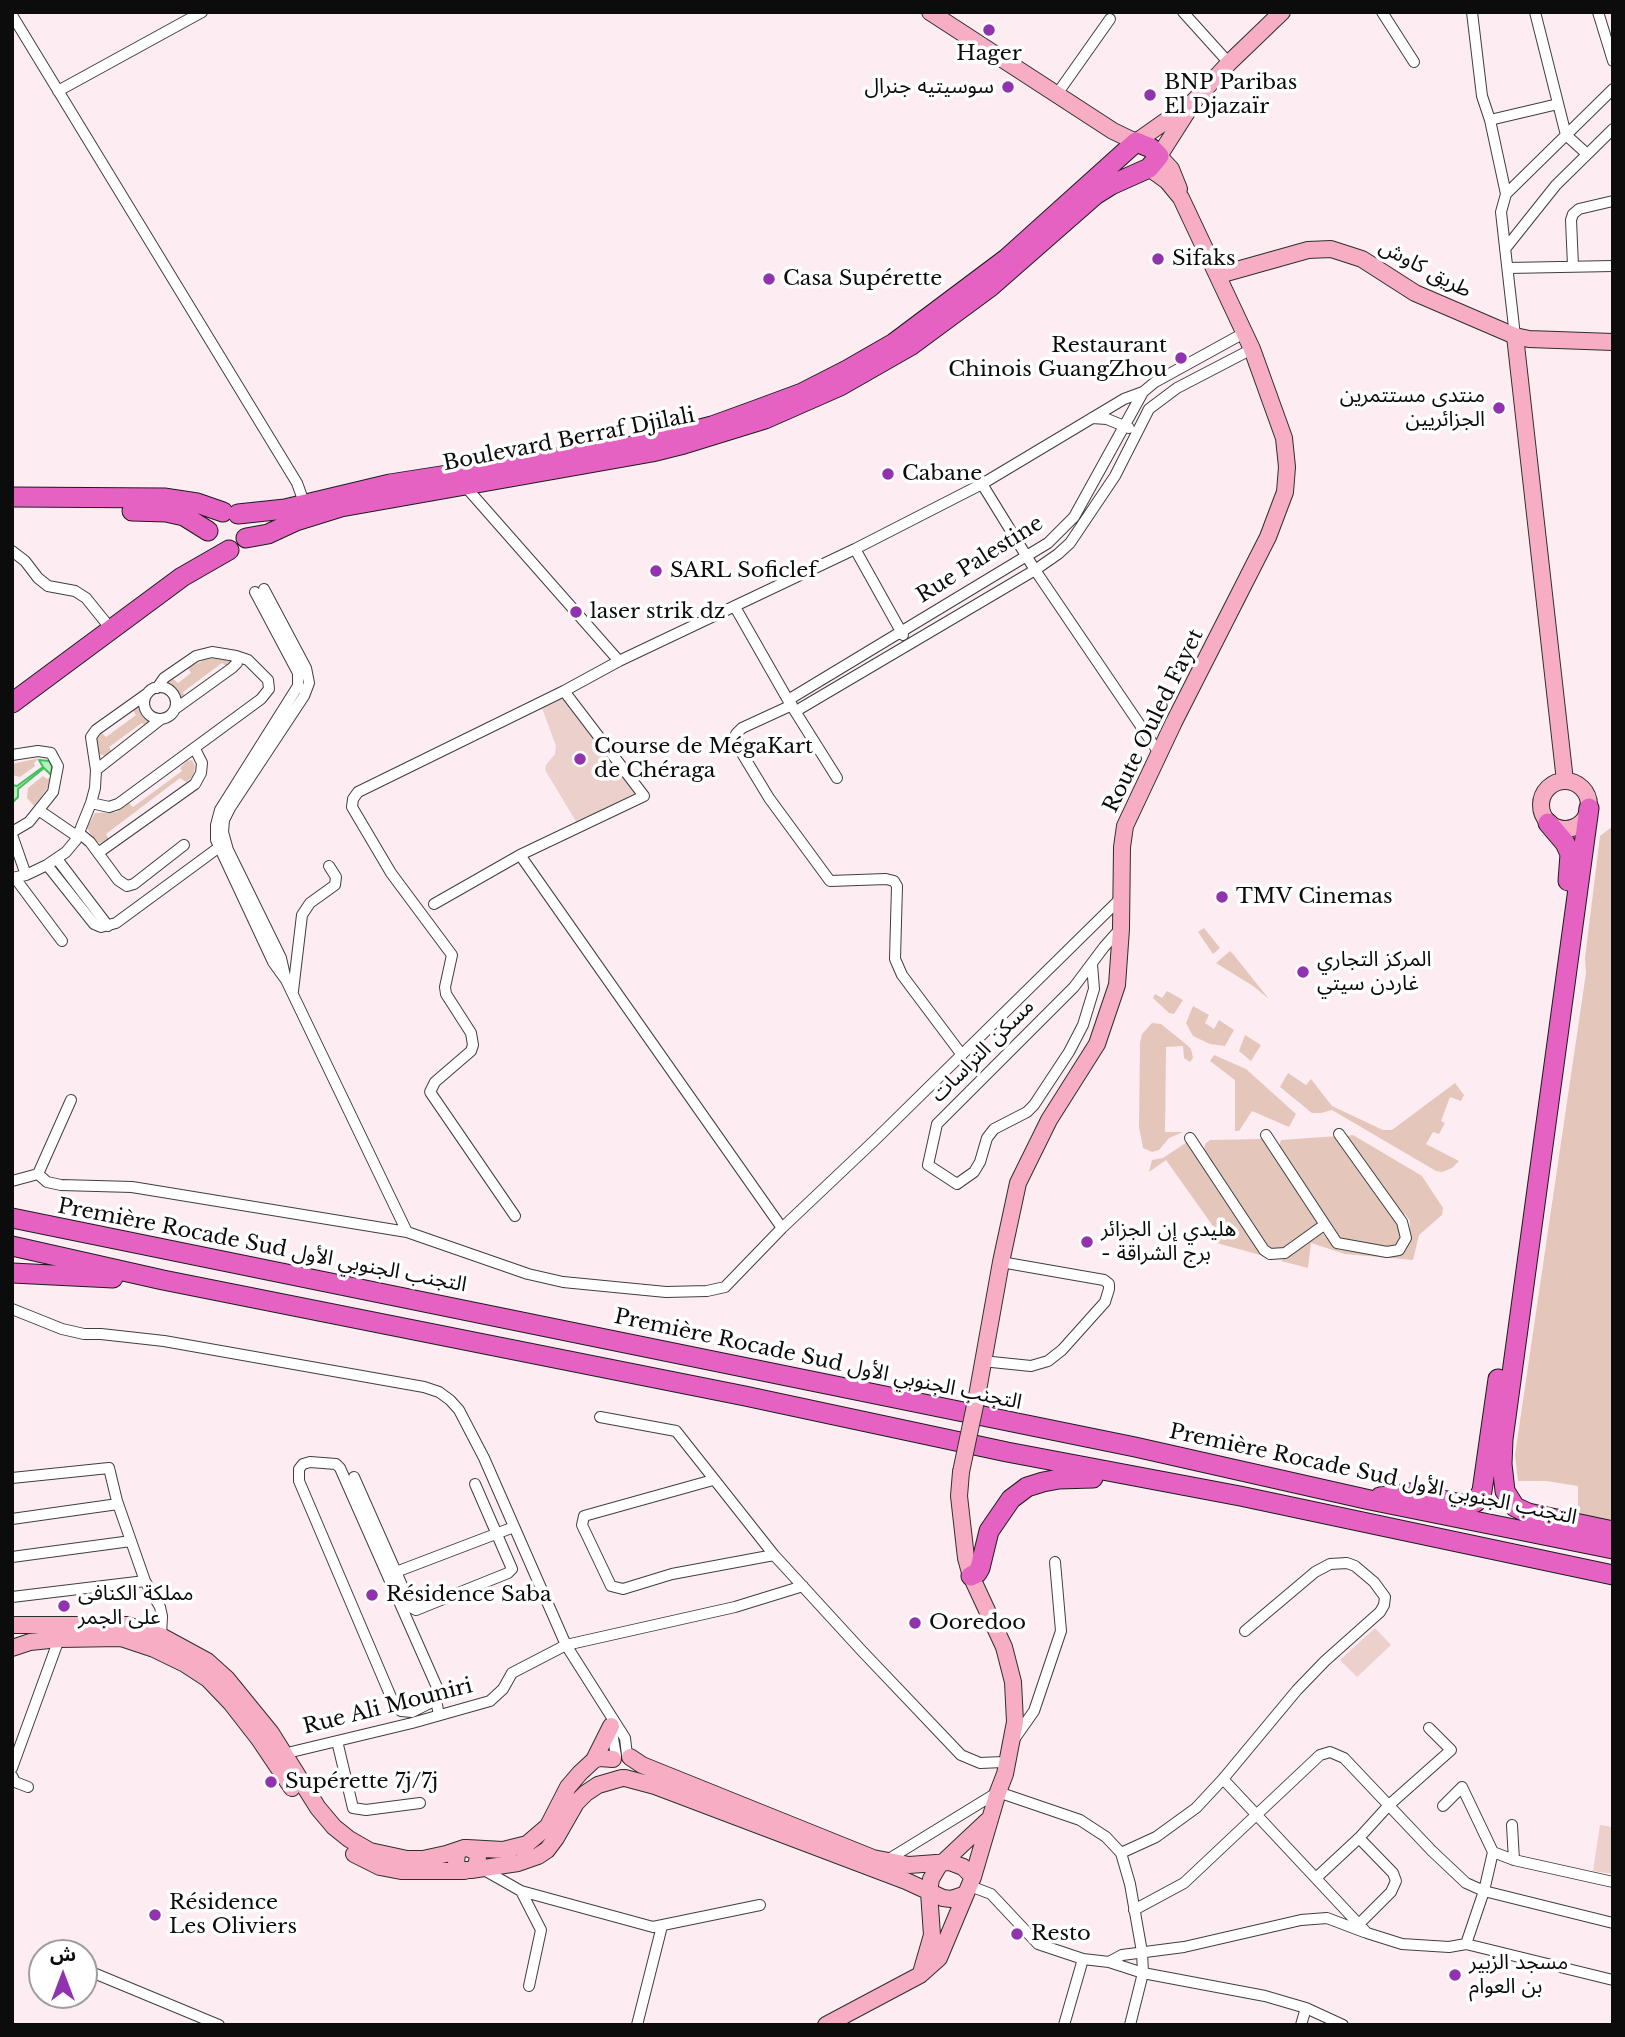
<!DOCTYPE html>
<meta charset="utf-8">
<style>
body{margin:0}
#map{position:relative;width:1625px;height:2037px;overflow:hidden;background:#fdedf3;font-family:"Libre Baskerville","Noto Sans Arabic",serif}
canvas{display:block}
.frame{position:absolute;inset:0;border:14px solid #0c0c0c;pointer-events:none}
.north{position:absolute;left:28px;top:1939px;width:70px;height:70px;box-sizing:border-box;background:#fff;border:2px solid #9e9e9e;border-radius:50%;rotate:0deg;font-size:19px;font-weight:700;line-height:28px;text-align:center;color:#0c0c0c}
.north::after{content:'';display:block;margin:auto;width:24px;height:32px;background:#9132ae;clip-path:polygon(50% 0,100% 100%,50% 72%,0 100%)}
</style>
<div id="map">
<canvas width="1625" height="2037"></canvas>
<div class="frame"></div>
<div class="north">ش</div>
</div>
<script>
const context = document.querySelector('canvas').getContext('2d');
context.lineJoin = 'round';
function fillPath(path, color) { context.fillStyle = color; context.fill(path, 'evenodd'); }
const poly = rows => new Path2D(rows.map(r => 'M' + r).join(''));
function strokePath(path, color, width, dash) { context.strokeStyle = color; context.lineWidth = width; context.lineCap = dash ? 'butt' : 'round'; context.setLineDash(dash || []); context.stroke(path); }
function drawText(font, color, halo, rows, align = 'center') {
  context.font = font + ' "Libre Baskerville","Noto Sans Arabic",serif'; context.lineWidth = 7; context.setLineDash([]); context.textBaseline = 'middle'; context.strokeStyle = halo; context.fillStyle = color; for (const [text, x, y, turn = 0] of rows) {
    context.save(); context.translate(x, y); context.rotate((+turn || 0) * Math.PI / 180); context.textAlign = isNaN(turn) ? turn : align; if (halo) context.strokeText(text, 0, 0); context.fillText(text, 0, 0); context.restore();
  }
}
fillPath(poly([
 [215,658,231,661,226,666,222,663,183,692,186,698,180,701,174,688,166,684,173,679,178,683,191,673,188,668,204,660],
 [139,705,142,716,151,722,146,726,142,723,109,747,112,752,105,756,99,754,95,740,99,735,102,733,106,737,136,715,133,710],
 [39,758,34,763,35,766,20,777,12,775,12,764],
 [192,760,195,766,193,777,186,782,180,778,106,834,109,839,100,843,95,841,87,828,95,813,116,812,129,803,133,807,182,771,180,768,187,761],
 [43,776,47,779,53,776,46,790,34,806,27,798,28,788],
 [1613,826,1613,1521,1578,1516,1578,1486,1546,1481,1518,1481,1515,1455,1586,973,1585,958,1600,836],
 [1204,928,1220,948,1213,954,1198,932],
 [1230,951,1233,954,1269,999,1253,986,1216,963],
 [1167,991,1183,1000,1174,1014,1169,1013,1153,998,1155,994,1162,998],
 [1193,1006,1209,1015,1205,1023,1214,1029,1219,1020,1234,1030,1225,1046,1210,1044,1193,1036,1186,1023],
 [1152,1023,1161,1024,1187,1045,1191,1049,1193,1058,1190,1062,1184,1058,1183,1046,1166,1047,1165,1132,1183,1132,1169,1138,1159,1150,1152,1152,1143,1148,1139,1127,1140,1043,1142,1034],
 [1245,1035,1261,1045,1251,1061,1239,1051],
 [1214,1055,1246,1069,1296,1114,1289,1127,1252,1111,1239,1131,1235,1131,1235,1080,1210,1061],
 [1288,1073,1306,1085,1311,1079,1332,1106,1383,1130,1392,1130,1455,1083,1464,1095,1461,1101,1450,1097,1441,1121,1445,1123,1439,1134,1433,1132,1426,1144,1459,1161,1452,1168,1442,1172,1436,1171,1332,1110,1321,1113,1312,1113,1280,1087],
 [1353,1135,1422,1176,1443,1208,1442,1215,1419,1235,1413,1260,1345,1254,1311,1243,1308,1268,1281,1261,1322,1233,1338,1250,1380,1255,1401,1253,1409,1244,1410,1221,1405,1214,1403,1216,1347,1136],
 [1338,1136,1398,1224,1402,1235,1396,1246,1391,1248,1341,1241,1279,1147,1281,1140],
 [1262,1139,1321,1224,1284,1250,1270,1250,1204,1150,1205,1144,1210,1140],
 [1187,1142,1264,1256,1213,1242,1215,1229,1166,1160,1149,1172,1152,1160,1163,1158]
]), '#e4c6ba');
fillPath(poly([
 [562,696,635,793,577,823,545,770,546,765,555,754,556,746,542,708],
 [1375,1628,1391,1645,1357,1677,1340,1660],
 [1600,1825,1613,1827,1613,1874,1593,1871]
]), '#ecd0cb');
const water = poly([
 [39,760,49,761,52,766,51,775,44,768,18,789,18,797,12,803,12,785,17,786,43,767,39,760]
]);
fillPath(water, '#b6f0c1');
strokePath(water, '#44c05f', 2);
const street = poly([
 [1183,12,1229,63],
 [1382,12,1414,62],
 [1472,12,1482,96,1490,120,1506,194,1501,212,1515,336],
 [1535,12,1566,135,1586,153],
 [1598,12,1613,61],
 [12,15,297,483,305,505],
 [58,91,202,12],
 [1057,94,1110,19],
 [1490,120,1558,104],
 [1506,194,1613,89],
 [1505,249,1556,185,1613,129],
 [1573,266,1571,220,1573,214,1579,209,1613,201],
 [1508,268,1613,266],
 [1092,418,1107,419,1129,428],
 [982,484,1035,570,1159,753],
 [464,485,619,661],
 [855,549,903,635],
 [12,551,25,561,38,578,48,586,75,591,86,598,111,629],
 [264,589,306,668,309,683,304,696,230,808,224,820,223,832,228,850,281,958,286,980],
 [255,592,298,673,298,686,220,810,216,825,216,840,273,962,286,980,407,1232],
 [735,607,788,700,837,778],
 '144 703a16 16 0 1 1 32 0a16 16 0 1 1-32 0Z',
 [157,688,164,678,196,656,212,652,236,656,237,663,232,668,175,709],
 [788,700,1048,543,1074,517,1143,392,1155,382,1244,333],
 [792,705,742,728,736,734,740,750,769,798,830,881,886,879,894,881,897,886,895,959,902,975,962,1055],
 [796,711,1035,570,1058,554,1070,543,1115,476,1149,409,1177,388,1252,349],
 [12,755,38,751,51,753,58,766,53,792,29,822,12,832],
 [96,770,161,719],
 [91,803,109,807,118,804,261,699,269,689,268,680,248,660,236,656],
 [40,811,78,837],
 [79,833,90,842,118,880,127,886,134,884,184,845],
 [12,835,26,875],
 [98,853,195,784,201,773,202,763,195,749],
 [520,855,782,1228],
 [57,859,108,926],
 [47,865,94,924,101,927,116,923,218,848],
 [12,878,26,875,47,865,66,852,76,840,91,803,95,788,96,770,91,737,96,730,148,693],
 [15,878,62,941],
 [434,904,520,855,644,796,564,691],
 [1092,964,1094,989,1083,1025,1069,1052,1034,1105,1027,1112,994,1129,987,1138,980,1162,974,1172,957,1184,928,1165,937,1124,1074,987,1104,947,1120,929],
 [293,991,302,915,310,903,335,885,336,877,329,866],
 [1266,1135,1337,1243,1387,1252,1399,1250,1406,1238,1402,1222,1339,1134],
 [1190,1138,1264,1250,1270,1254,1285,1253,1324,1225],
 [38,1174,71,1100],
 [12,1181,38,1174,47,1182,61,1185,132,1187,407,1232,528,1274,563,1282,666,1292,707,1291,725,1287,782,1228,876,1139,1120,899],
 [515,1216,430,1092,435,1082,471,1051,473,1045,471,1033,446,994,445,987,452,955,391,873,352,807,353,799,358,792,564,691,619,661,855,549,982,484,1124,399,1143,392],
 [12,1309,62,1329,84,1334,101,1334,164,1341,424,1387,439,1392,450,1400,459,1410,484,1458,566,1645,625,1738,627,1755],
 [982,1361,1031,1366,1048,1361,1062,1350,1105,1302,1109,1289,1109,1284,1104,1280,1001,1262],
 [600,1417,676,1431,774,1555,862,1651,961,1755,980,1763,1003,1762,1009,1759],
 [354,1477,412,1608,416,1610,508,1573,512,1569,475,1484],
 [12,1478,109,1468,117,1501,145,1581,12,1597],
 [713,1480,584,1516,582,1525,611,1586,623,1589,672,1574,774,1555],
 [12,1519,118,1504],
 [12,1557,131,1541],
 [396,1572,514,1527],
 [145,1581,160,1607,162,1616,161,1636],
 [436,1700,412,1712,401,1711,394,1704,299,1481,299,1469,303,1464,310,1462,336,1464,340,1468,440,1694,436,1700,439,1715],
 [611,1726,616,1756],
 [1015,1738,1034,1711,1061,1631,1055,1562],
 [337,1741,353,1808,366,1810,420,1803],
 [283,1754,412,1723,490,1701,503,1689,512,1673,566,1645,735,1607,803,1586],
 [12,1768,59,1639],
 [12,1776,15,1782,28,1787],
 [1223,1779,1367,1933,1402,1944,1449,1947,1466,1944,1484,1891,1493,1852,1462,1787,1443,1806],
 [1512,1825,1514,1860],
 [1493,1852,1514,1860,1613,1882],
 [1121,1853,1156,1837,1196,1808,1223,1779,1297,1690,1325,1661,1380,1612,1384,1605,1385,1597,1374,1582,1355,1566,1347,1563,1330,1564,1315,1572,1245,1631],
 [884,1862,998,1792,1080,1820,1106,1837,1121,1853,1130,1884,1142,1952,1143,1973,1130,2025],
 [484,1870,521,1891,653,1927,760,1905],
 [1316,1878,1359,1838,1389,1805,1451,1750,1429,1728],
 [970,1886,991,1894,1038,1944,1083,1959,1109,1962,1143,1973,1265,1996,1306,2008,1343,2025],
 [521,1891,541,1930,529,1986],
 [1134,1910,1184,1883,1320,1755,1330,1752,1344,1758,1432,1851,1466,1883,1484,1891,1613,1923],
 [1359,1924,1391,1892,1396,1881,1393,1873,1359,1838],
 [1466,1944,1613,1980],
 [1109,1962,1122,1955,1184,1947,1301,1920,1327,1918,1364,1932],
 [84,1969,219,2025],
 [637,2025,662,1926],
 [1064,2025,1083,1959],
 [1301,2025,1306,2008]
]);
const secondary = poly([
 [930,12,1113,131,1136,142,1194,101],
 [1179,189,1171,169,1159,156,1194,101,1229,63,1282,12],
 [1219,275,1308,250,1331,249,1362,259,1415,293,1515,336,1529,339,1613,342],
 [1515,336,1565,781],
 '1541 805a24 24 0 1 1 48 0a24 24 0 1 1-48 0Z',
 [977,1396,1001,1262,1018,1183,1049,1120,1097,1044,1117,985,1121,929,1122,847,1125,826,1174,722,1268,537,1285,492,1287,467,1284,438,1252,349,1181,198,1167,181,1149,168],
 [12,1625,127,1625,161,1636,207,1661,227,1679,271,1733,318,1808,334,1827,349,1839,370,1851,407,1859,423,1859,446,1854,464,1848,467,1848,475,1851,478,1858,476,1866,471,1870,461,1870,456,1864,457,1852,464,1848],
 [12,1648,30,1642,59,1639,121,1638,154,1649,185,1664,208,1679,231,1703,259,1739,292,1788],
 [630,1757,642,1765,873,1858,909,1865,950,1862,963,1867,973,1877],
 [594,1760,611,1726],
 [625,1778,655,1786,906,1881,943,1898,951,1899,966,1894],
 [467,1848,503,1850,527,1844,548,1826,568,1787,580,1773,594,1760,599,1758,613,1759],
 [354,1854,380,1867,401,1871,465,1871],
 [471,1870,518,1863,538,1856,547,1850,556,1838,576,1803,586,1793,598,1785,622,1778],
 [921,1973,932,1935,929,1892,931,1879,938,1867,987,1821],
 [826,2025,920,1975,939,1958,973,1877,998,1792,1005,1774,1015,1722,1013,1682,1004,1647,971,1576,966,1558,959,1496,961,1472]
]);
const highway = poly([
 [12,497,164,498,197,503,223,512],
 [132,511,166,512,184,516,208,531],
 [238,514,285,509,390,484,638,445,712,426,756,410,802,393,847,370,894,343,1006,259,1136,142,1151,148,1159,156,1149,168,1111,185,1095,195,990,287,910,346,840,386,765,419,684,444,652,452,341,507,296,521,268,534,246,538],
 [12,703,182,577,229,550],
 [1589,808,1503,1439,1502,1464,1505,1491,1515,1507,1528,1513,1613,1531],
 [1548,823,1565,843,1570,854,1568,881],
 [12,1218,1135,1447,1370,1500,1613,1549],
 [12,1246,163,1280,745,1396,1007,1452,1240,1496,1613,1575],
 [12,1273,113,1278],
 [1380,1497,1411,1493,1465,1505,1476,1502,1482,1491,1498,1379],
 [971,1576,977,1573,980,1568,989,1531,1011,1499,1027,1487,1043,1482,1059,1479,1093,1478]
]);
strokePath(street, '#3f3f3f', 12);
strokePath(secondary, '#2e2e2e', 18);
strokePath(highway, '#1d1d1d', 21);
strokePath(street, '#fff', 10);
strokePath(secondary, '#f7aec4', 16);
strokePath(highway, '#e662c2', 19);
const secondaryBridge = poly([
 [961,1472,977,1396]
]);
strokePath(secondaryBridge, '#2e2e2e', 18, []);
strokePath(secondaryBridge, '#f7aec4', 16);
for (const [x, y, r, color] of [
 [989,30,7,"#9132ae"],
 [1008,87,7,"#9132ae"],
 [1150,95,7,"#9132ae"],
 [1158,259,7,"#9132ae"],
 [769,279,7,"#9132ae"],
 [1181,358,7,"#9132ae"],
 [1499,408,7,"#9132ae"],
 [888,474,7,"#9132ae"],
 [656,571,7,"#9132ae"],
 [576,612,7,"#9132ae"],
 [580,759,7,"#9132ae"],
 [1222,897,7,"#9132ae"],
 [1303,972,7,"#9132ae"],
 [1087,1242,7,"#9132ae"],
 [372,1595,7,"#9132ae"],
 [64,1606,7,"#9132ae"],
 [915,1623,7,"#9132ae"],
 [271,1782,7,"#9132ae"],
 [155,1915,7,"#9132ae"],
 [1017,1934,7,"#9132ae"],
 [1455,1975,7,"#9132ae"]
]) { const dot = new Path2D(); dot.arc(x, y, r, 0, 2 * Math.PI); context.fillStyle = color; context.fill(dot); strokePath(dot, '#fff', 2.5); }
drawText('21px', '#0c0c0c', '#fff', [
 ["Hager",989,54,"center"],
 ["BNP Paribas",1164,83],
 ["El Djazaïr",1164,107],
 ["سوسيتيه جنرال",994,87,"right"],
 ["Sifaks",1172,259],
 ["Casa Supérette",783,279],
 ["Restaurant",1167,346,"right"],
 ["Chinois GuangZhou",1167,370,"right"],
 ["منتدى مستتمرين",1485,396,"right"],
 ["الجزائريين",1485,420,"right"],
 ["Cabane",902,474],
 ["SARL Soficlef",670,571],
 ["laser strik dz",590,612],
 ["Course de MégaKart",594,747],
 ["de Chéraga",594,771],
 ["TMV Cinemas",1236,897],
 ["المركز التجاري",1317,960],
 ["غاردن سيتي",1317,984],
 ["هليدي إن الجزائر",1101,1230],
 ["- برج الشراقة",1101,1254],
 ["مملكة الكنافى",78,1594],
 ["على الجمر",78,1618],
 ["Résidence Saba",386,1595],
 ["Ooredoo",929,1623],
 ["Supérette 7j/7j",285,1782],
 ["Résidence",169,1903],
 ["Les Oliviers",169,1927],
 ["Resto",1031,1934],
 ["مسجد الزبير",1469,1963],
 ["بن العوام",1469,1987]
], 'left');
drawText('21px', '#0c0c0c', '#fff', [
 ["طريق كاوش",1425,269,28],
 ["Boulevard Berraf Djilali",569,440,-11],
 ["Rue Palestine",980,560,-32],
 ["Route Ouled Fayet",1154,721,-64],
 ["مسكن التراسات",983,1051,-45],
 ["Première Rocade Sud التجنب الجنوبي الأول",262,1246,11],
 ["Première Rocade Sud التجنب الجنوبي الأول",818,1360,12],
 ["Première Rocade Sud التجنب الجنوبي الأول",1373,1475,12],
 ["Rue Ali Mouniri",388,1707,-14]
]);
</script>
